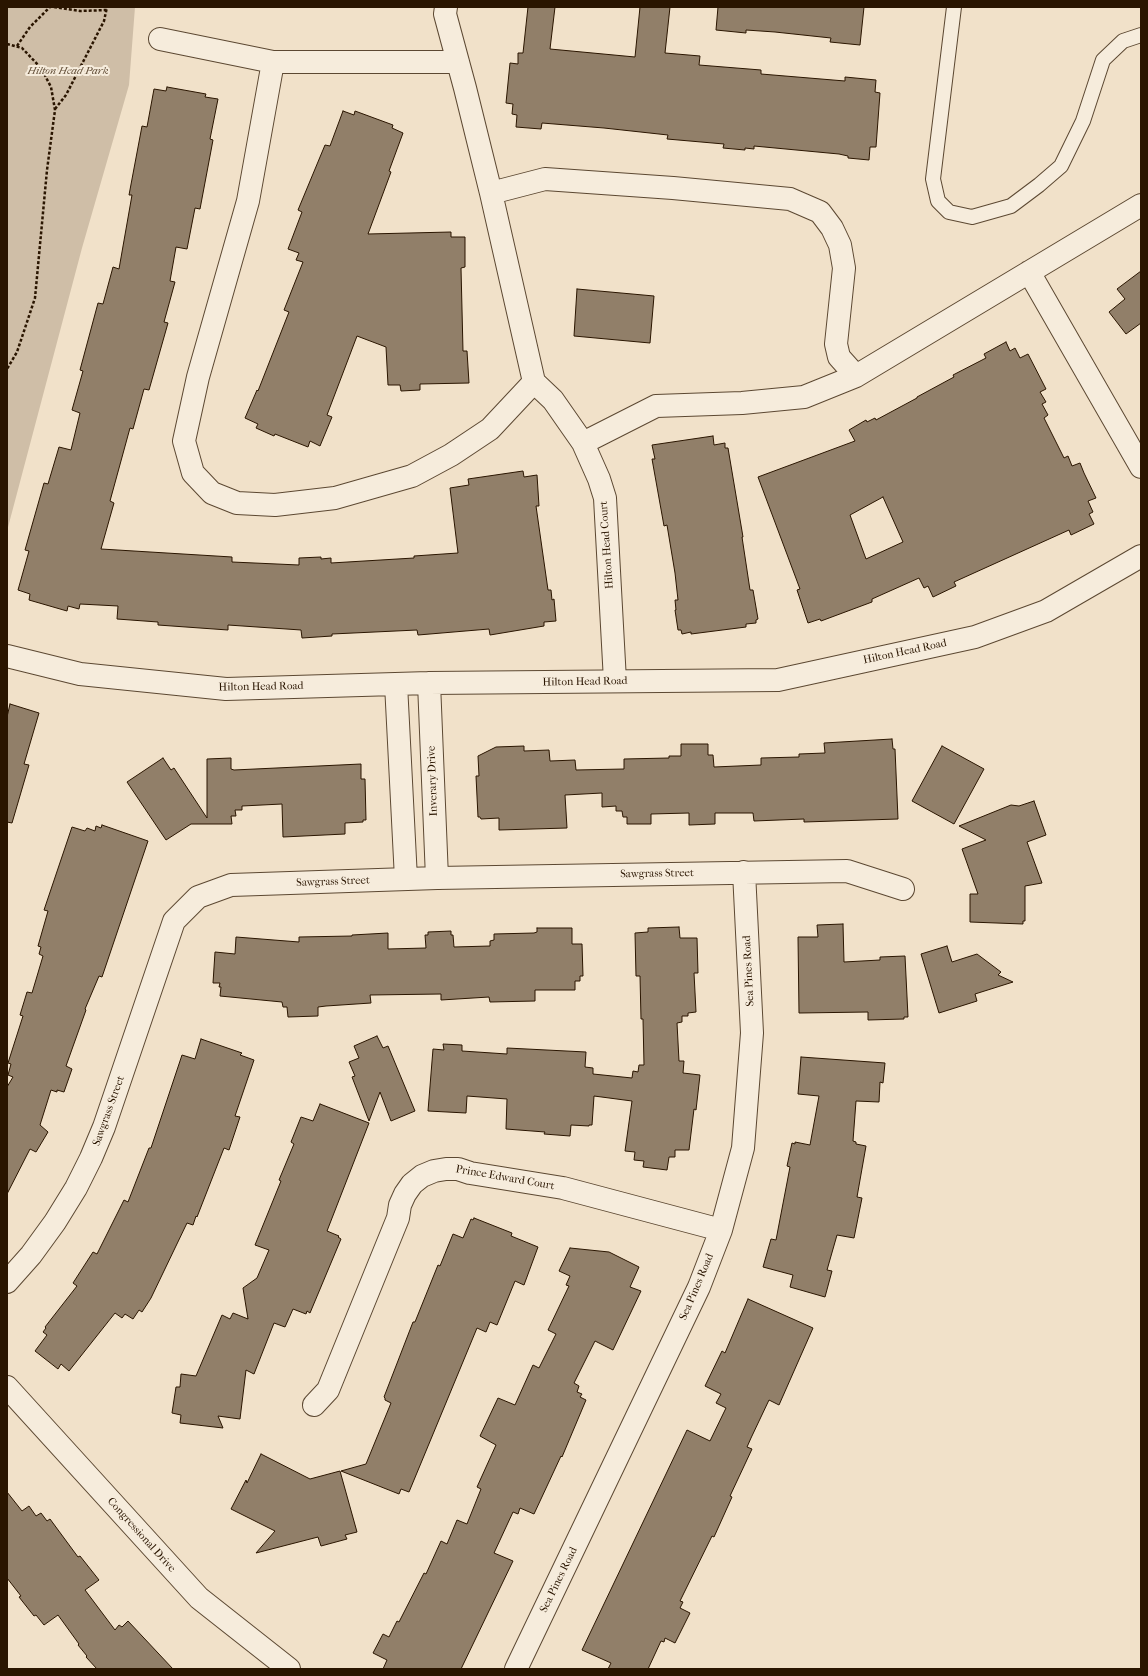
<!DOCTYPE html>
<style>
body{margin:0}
#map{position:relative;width:1148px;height:1676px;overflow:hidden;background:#f1e1c9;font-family:"IM FELL French Canon",serif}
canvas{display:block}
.frame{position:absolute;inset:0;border:8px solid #2a1500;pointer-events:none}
</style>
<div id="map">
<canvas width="1148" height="1676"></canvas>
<div class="frame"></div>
</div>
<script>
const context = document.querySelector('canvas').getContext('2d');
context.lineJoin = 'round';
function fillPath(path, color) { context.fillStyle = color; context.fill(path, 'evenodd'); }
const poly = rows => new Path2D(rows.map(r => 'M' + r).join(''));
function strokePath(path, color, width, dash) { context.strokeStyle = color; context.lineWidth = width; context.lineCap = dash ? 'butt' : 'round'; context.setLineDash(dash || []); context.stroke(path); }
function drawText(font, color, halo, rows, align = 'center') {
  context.font = font + ' "IM FELL French Canon",serif'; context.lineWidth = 4; context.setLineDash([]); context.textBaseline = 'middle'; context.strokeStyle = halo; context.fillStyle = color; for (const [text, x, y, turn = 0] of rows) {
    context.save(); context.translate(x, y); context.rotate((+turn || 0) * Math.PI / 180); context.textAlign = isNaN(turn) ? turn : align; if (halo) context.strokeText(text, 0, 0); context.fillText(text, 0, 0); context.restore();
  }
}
fillPath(poly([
 [7,7,135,7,129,85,82,248,7,531]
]), '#cfbea7');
const building = poly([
 [528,7,555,7,550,49,635,57,640,7,670,7,665,53,700,56,699,65,761,70,761,74,845,81,845,77,876,80,875,92,880,93,876,147,870,147,869,160,848,158,848,156,839,154,807,151,754,146,754,149,745,148,745,150,723,148,724,144,667,139,668,135,604,128,542,123,541,129,516,127,517,115,512,114,513,104,506,103,510,63,518,64,518,53,523,53,528,7],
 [718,7,864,7,860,45,830,42,831,38,775,32,746,30,746,33,716,30,718,7],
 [167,87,206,94,205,97,218,99,210,139,213,140,200,209,195,208,187,249,176,247,170,281,175,282,164,322,168,323,149,390,144,389,133,429,130,428,110,501,114,503,101,549,232,557,232,562,299,565,299,558,321,557,321,559,331,558,331,563,414,558,414,556,458,553,450,488,469,485,468,479,523,471,524,477,537,475,539,506,536,506,548,590,551,590,552,600,554,599,556,621,544,622,544,626,490,635,489,629,418,635,417,630,332,634,332,636,302,638,301,630,228,625,228,630,158,625,158,622,117,619,118,606,80,604,79,609,68,606,67,611,29,600,30,594,18,590,29,551,25,550,44,483,48,484,59,447,71,450,80,413,72,410,83,371,80,370,98,303,103,304,113,267,119,269,132,195,129,195,142,126,147,127,154,89,166,91,167,87],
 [343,111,354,115,355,111,393,125,392,128,403,133,389,171,391,172,368,234,451,232,451,237,465,237,465,267,461,268,463,351,467,351,469,383,420,384,420,390,401,391,400,385,388,385,386,347,357,336,327,415,332,417,320,446,310,441,308,447,275,434,274,436,256,428,258,424,245,418,257,390,258,391,289,312,284,310,303,262,296,260,299,253,288,249,302,212,298,210,325,145,330,146,343,111],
 [1141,271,1141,323,1126,334,1109,312,1125,299,1117,289,1141,271],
 [577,289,654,296,650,343,574,336,577,289],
 [1006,342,1010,351,1015,348,1020,358,1028,354,1046,389,1040,392,1046,402,1042,404,1048,415,1044,418,1064,458,1068,456,1072,466,1080,463,1084,473,1096,498,1088,501,1093,512,1089,514,1094,524,1071,535,1069,530,954,582,956,586,933,597,928,586,924,588,919,578,872,599,872,602,821,621,820,619,808,623,797,590,800,589,758,477,855,441,849,430,866,420,867,422,875,418,876,420,917,398,917,397,954,377,953,375,986,358,984,354,1006,342],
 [883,497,903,542,866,559,850,515,883,497],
 [713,436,714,445,725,443,725,448,728,448,743,537,742,537,750,590,753,590,758,619,756,620,756,623,746,624,746,627,691,634,691,632,682,634,681,630,678,630,675,610,676,610,675,600,678,600,675,573,667,525,664,526,652,459,655,459,652,445,713,436],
 [10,704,39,713,24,764,29,765,12,823,7,822,7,717,10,704],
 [892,739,893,749,895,749,898,819,804,822,804,819,754,821,753,813,715,813,715,824,689,825,689,813,651,814,651,824,627,824,627,817,623,817,622,811,616,811,616,806,602,807,602,793,565,795,567,828,499,830,499,818,481,819,480,817,478,817,476,776,479,776,478,756,496,747,524,746,524,751,549,750,550,761,575,760,576,770,624,769,624,759,669,758,669,756,681,756,681,744,708,744,708,755,713,755,714,767,761,765,761,758,799,757,799,754,825,753,824,743,892,739],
 [942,746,984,769,954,824,912,801,942,746],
 [163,758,171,770,174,768,207,818,207,759,231,758,231,769,234,770,361,764,361,779,365,779,366,820,363,820,363,822,345,823,345,834,283,837,282,804,242,806,242,810,235,810,236,816,231,816,232,824,191,824,166,840,127,782,163,758],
 [1034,801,1046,835,1027,842,1042,883,1025,886,1025,921,1023,921,1023,924,970,922,970,894,978,894,962,849,986,840,959,826,1011,805,1019,806,1034,801],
 [102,825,148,841,102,977,99,976,85,1009,86,1010,66,1066,72,1069,64,1092,57,1090,57,1092,51,1090,40,1125,48,1132,36,1152,30,1149,7,1194,7,1087,13,1077,8,1075,11,1064,8,1063,23,1016,20,1015,27,992,32,993,43,956,39,954,41,947,38,946,48,911,44,910,72,827,85,831,87,828,95,831,96,826,101,828,102,825],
 [843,924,844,962,880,960,880,957,905,956,908,1017,904,1017,904,1019,868,1020,868,1012,799,1013,798,937,818,937,817,925,843,924],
 [679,927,680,938,697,938,698,973,694,973,696,1012,688,1013,688,1016,682,1016,682,1022,677,1023,679,1061,684,1061,683,1073,700,1075,696,1110,694,1109,689,1150,675,1150,675,1157,669,1157,667,1170,643,1167,644,1161,634,1160,635,1152,625,1151,632,1101,594,1096,592,1125,589,1125,589,1126,571,1125,570,1136,544,1134,545,1132,506,1129,507,1099,467,1096,466,1113,428,1111,433,1049,444,1050,443,1044,462,1045,462,1051,507,1054,507,1048,586,1052,585,1067,593,1068,593,1074,632,1078,633,1071,638,1072,639,1065,644,1065,643,1019,641,1019,640,976,636,976,635,933,648,932,648,928,679,927],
 [537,928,572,928,572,944,582,944,583,976,580,976,580,981,575,981,575,990,535,990,535,1001,490,1002,489,997,441,1000,441,994,370,995,371,1003,326,1006,318,1007,318,1016,288,1017,287,1007,283,1007,282,1002,220,996,221,987,219,987,220,983,213,983,215,952,235,954,236,937,299,942,299,937,352,936,352,935,388,933,388,949,426,948,425,935,428,935,428,932,451,931,451,935,453,935,454,947,490,946,490,941,494,940,494,934,534,933,537,932,537,928],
 [947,946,952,962,977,954,1001,972,998,975,1013,982,975,994,977,1001,939,1013,921,954,947,946],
 [377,1036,383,1048,388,1046,415,1111,391,1121,380,1092,369,1121,352,1077,355,1076,349,1062,359,1058,354,1046,377,1036],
 [201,1039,242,1053,240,1055,254,1060,235,1116,240,1117,229,1150,224,1148,197,1217,196,1216,193,1225,187,1223,151,1298,142,1312,139,1310,133,1319,125,1314,122,1318,115,1313,69,1371,61,1364,58,1369,35,1351,47,1335,43,1332,46,1328,45,1327,77,1286,73,1283,93,1252,97,1254,124,1200,128,1202,149,1148,151,1148,182,1055,195,1059,201,1039],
 [801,1057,885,1063,883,1083,880,1082,879,1102,856,1101,853,1141,856,1142,856,1144,866,1146,857,1197,862,1198,854,1238,837,1235,827,1270,832,1271,825,1297,790,1287,793,1275,763,1267,771,1239,776,1240,790,1167,787,1166,792,1143,795,1144,795,1142,810,1145,819,1096,798,1094,801,1057],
 [320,1104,369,1123,327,1231,339,1236,338,1237,341,1239,310,1313,307,1311,306,1314,293,1309,285,1327,274,1323,254,1374,246,1370,240,1419,218,1416,223,1428,180,1423,181,1415,172,1413,176,1387,180,1387,181,1374,196,1376,222,1315,230,1319,233,1313,248,1319,243,1288,257,1278,269,1250,255,1245,281,1181,279,1180,294,1144,291,1142,301,1117,313,1121,320,1104],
 [474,1218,512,1233,511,1236,538,1247,524,1285,515,1281,497,1325,490,1322,486,1332,477,1328,409,1492,401,1489,399,1494,341,1471,366,1464,391,1403,385,1400,385,1398,384,1397,413,1322,415,1322,438,1265,440,1266,453,1234,463,1238,471,1219,473,1220,474,1218],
 [570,1248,609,1252,639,1267,630,1287,641,1291,613,1350,595,1341,574,1383,579,1386,577,1392,582,1394,580,1397,586,1400,562,1457,561,1456,534,1514,520,1508,518,1514,513,1512,494,1553,513,1561,461,1669,383,1669,387,1660,373,1653,383,1634,389,1637,397,1621,399,1622,424,1573,426,1574,441,1541,447,1544,457,1520,467,1524,481,1489,477,1487,496,1445,480,1436,498,1398,515,1405,533,1365,539,1368,556,1334,548,1330,569,1286,566,1285,570,1276,559,1271,570,1248],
 [748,1299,813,1328,779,1405,769,1400,751,1438,747,1447,752,1449,730,1496,732,1497,714,1537,712,1536,680,1601,683,1602,680,1608,690,1613,675,1643,665,1638,664,1642,661,1641,648,1669,608,1669,611,1663,582,1650,687,1430,710,1441,726,1408,716,1403,721,1394,705,1386,722,1351,725,1353,748,1299],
 [261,1454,310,1479,340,1471,357,1532,345,1535,347,1539,321,1546,318,1537,256,1553,275,1531,231,1509,246,1480,247,1483,261,1454],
 [7,1492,22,1511,29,1506,36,1516,41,1513,47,1521,50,1519,78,1557,80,1556,99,1580,85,1590,115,1630,119,1625,122,1627,128,1621,173,1669,97,1669,86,1657,87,1656,78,1645,79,1644,58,1615,44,1625,36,1615,34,1616,19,1597,21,1596,7,1578,7,1492]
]);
fillPath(building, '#917f69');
strokePath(building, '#2a1500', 1);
const service = poly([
 [954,7,933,179,938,201,949,212,972,217,1011,206,1039,185,1061,166,1083,121,1103,60,1123,41,1141,35]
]);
const minor = poly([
 [446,7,445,14,465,88,491,193,534,382],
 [160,39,273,62,458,62],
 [273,62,248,201,198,377,184,441,193,473,212,493,237,503,275,505,335,498,412,476,451,455,490,429,534,382],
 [491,193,545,179,673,188,790,199,820,212,832,228,840,245,844,268,836,344,839,357,856,376],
 [1029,272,1141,467],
 [534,382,553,400,583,443,599,479,605,498,615,681],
 [583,443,656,406,742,403,804,397,856,376,1141,205],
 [437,878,847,871,903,889],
 [7,1387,199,1598,289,1669],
 [314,1405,328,1390,398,1218,400,1205,405,1194,412,1184,422,1176,434,1171,446,1169,458,1169,470,1173,563,1188,721,1230],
 [516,1669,699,1287,721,1230,743,1148,752,1033,744,872]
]);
const tertiary = poly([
 [7,656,80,674,226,689,429,683,778,680,975,637,1046,611,1141,556],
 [396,684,406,879],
 [7,1282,31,1255,55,1222,76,1188,91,1158,104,1127,174,921,198,897,231,885,437,878,429,683]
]);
strokePath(service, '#5c4832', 16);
strokePath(minor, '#5c4832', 24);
strokePath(tertiary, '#5c4832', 24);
strokePath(poly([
 [54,7,80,11,107,10],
 [7,44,22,48,41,68,51,87,55,110,47,170,35,298,17,352,7,369],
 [17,46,30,27,50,7],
 [55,109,66,95,104,21,107,7]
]), '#2a1500', 2.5, [3, 2]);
strokePath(service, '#f6ecdc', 14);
strokePath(minor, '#f6ecdc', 22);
strokePath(tertiary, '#f6ecdc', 22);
drawText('italic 11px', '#64503a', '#f6ecdc', [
 ["Hilton Head Park",68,71]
]);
drawText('11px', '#2a1500', '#f6ecdc', [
 ["Hilton Head Court",607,545,-94],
 ["Hilton Head Road",905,652,-12],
 ["Hilton Head Road",585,682,-1],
 ["Hilton Head Road",261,687,-1],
 ["Inverary Drive",433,781,-92],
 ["Sawgrass Street",657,874,-1],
 ["Sawgrass Street",333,882,-2],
 ["Sea Pines Road",749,971,-93],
 ["Sawgrass Street",109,1111,-70],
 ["Prince Edward Court",505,1178,10],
 ["Sea Pines Road",697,1287,-67],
 ["Congressional Drive",141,1535,48],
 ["Sea Pines Road",559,1580,-64]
]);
</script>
